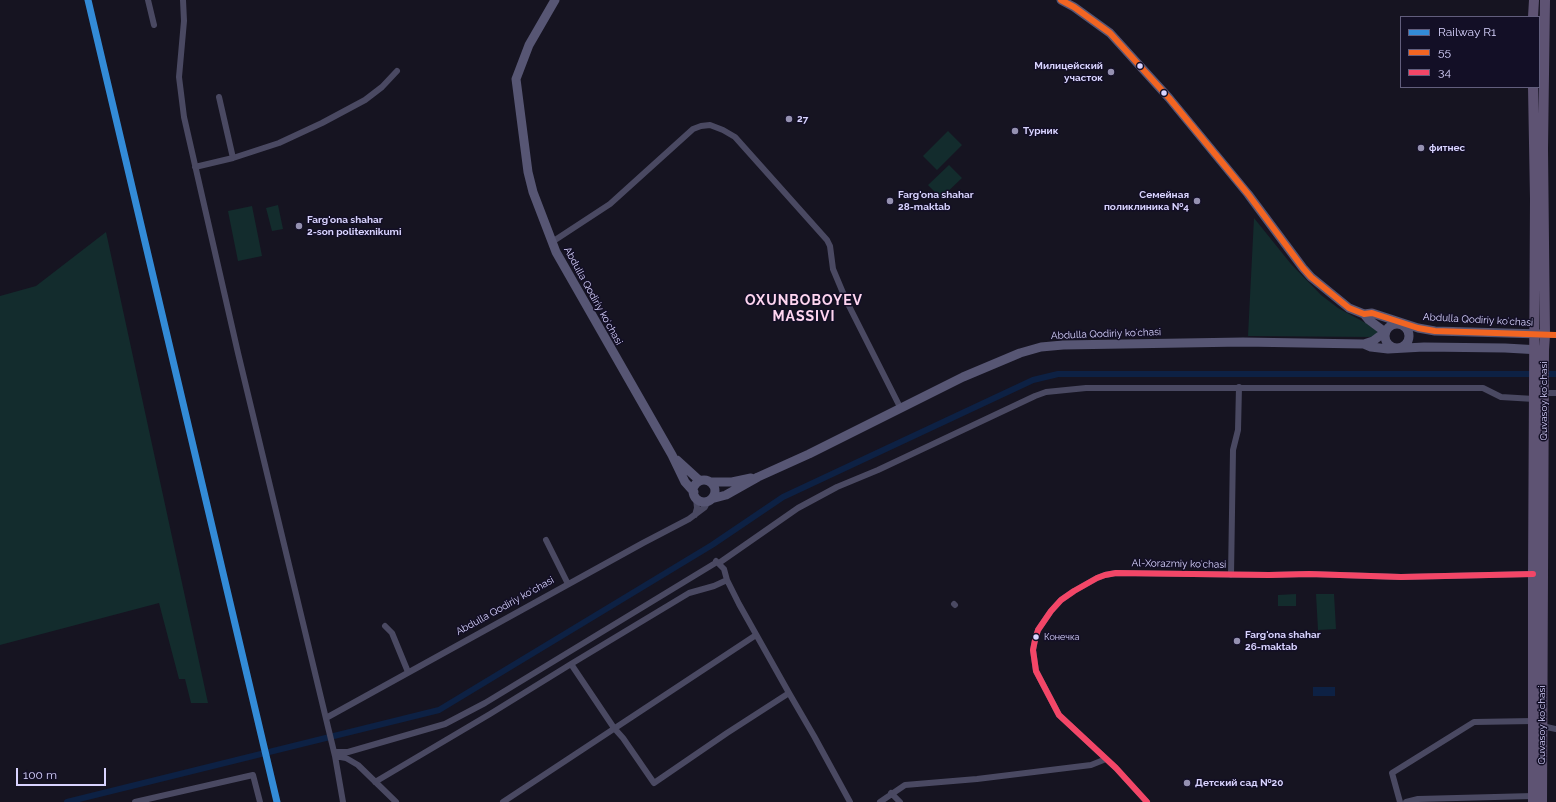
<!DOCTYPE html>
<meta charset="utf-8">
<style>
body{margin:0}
#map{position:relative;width:1556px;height:802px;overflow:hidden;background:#161421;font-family:Raleway,sans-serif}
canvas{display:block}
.legend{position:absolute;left:1400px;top:16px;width:140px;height:72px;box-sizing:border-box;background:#130f26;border:1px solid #625e7d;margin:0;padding:5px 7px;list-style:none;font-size:12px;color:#d9d4ff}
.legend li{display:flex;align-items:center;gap:8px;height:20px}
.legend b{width:20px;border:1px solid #625e7d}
.scale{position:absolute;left:16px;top:768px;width:90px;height:18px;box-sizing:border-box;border:2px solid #d9d4ff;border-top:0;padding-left:5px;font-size:12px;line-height:14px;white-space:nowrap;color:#d9d4ff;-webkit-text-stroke:3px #130f26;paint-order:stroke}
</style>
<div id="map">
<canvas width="1556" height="802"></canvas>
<ul class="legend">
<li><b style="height:5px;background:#338bd7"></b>Railway R1</li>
<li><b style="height:5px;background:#f26522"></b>55</li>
<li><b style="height:5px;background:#f34667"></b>34</li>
</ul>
<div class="scale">100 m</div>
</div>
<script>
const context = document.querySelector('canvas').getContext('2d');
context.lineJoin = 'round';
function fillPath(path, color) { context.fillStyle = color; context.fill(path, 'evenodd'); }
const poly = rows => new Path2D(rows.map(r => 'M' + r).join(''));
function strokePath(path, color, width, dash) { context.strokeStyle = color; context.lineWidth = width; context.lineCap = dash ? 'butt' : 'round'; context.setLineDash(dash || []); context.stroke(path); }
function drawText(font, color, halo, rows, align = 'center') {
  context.font = font + ' Raleway,sans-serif'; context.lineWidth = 3; context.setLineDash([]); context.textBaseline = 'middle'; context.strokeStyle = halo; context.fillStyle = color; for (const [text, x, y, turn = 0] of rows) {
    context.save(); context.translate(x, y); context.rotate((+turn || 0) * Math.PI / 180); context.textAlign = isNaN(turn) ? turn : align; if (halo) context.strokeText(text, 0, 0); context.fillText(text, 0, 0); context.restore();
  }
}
fillPath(poly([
 [948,131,962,145,937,170,923,156],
 [949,165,962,178,941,198,928,185],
 [278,205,283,229,272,231,266,208],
 [252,206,262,256,238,261,228,211],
 [1254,218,1291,264,1321,295,1338,308,1375,328,1378,333,1374,337,1248,336],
 [106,232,208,703,191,703,185,679,179,679,159,603,0,645,0,296,36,286],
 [1296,594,1296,606,1278,606,1278,595],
 [1316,594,1334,594,1336,629,1318,630]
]), '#132c2d');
fillPath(poly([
 [1313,687,1335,687,1335,696,1313,696]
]), '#0d2144');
strokePath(poly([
 [67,802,439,710,712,545,783,497,1033,380,1058,374,1556,374]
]), '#0d2144', 6);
strokePath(poly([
 [148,0,154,25],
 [183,0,184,21,179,77,184,117,238,353,335,756,343,802],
 [219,97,233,158],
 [195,167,233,158,279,143,322,123,365,100,382,87,397,71],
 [552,242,610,204,693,129,701,126,710,125,723,130,735,137,827,240,830,246,833,269,846,300,901,409],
 [1545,335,1556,335],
 [1544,393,1556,393],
 [695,515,697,508,696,498],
 [546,540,568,584],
 [716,561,724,569,727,580,739,604,789,693,814,736,850,802],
 [719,563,798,508,837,487,878,470,1035,396,1046,392,1086,388,1483,388,1501,397,1534,399],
 [1231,575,1233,450,1238,430,1239,387],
 [954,604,955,605],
 [385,626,392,633,408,672],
 [571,664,614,728,623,738,654,783,727,733,789,693],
 [326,718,643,543,689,519,705,507,708,501],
 [1542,726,1556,729],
 [334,752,348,752,445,724,485,703,717,562],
 [335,756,346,758,358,765,396,802],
 [375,782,490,714,571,664,689,593,714,586,727,580],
 [891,793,900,802],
 [135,802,253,775,260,802],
 [503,802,756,635],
 [880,802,905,785,977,779,1091,765,1106,759],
 [1147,802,1116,768,1059,715,1036,671,1033,650,1035,640,1038,630,1051,611,1061,600,1074,591,1097,578,1105,575,1116,573,1269,575,1309,574,1401,577,1533,574],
 [1400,802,1392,773,1474,722,1533,721],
 [1406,802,1418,799,1533,796]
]), '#4a4962', 6);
strokePath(poly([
 [555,0,529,45,516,79,528,172,533,192,556,252,672,455,685,482,694,492],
 [1061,0,1074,7,1110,33,1169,98,1248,194,1303,268,1311,277,1349,308,1364,314,1372,313,1418,328,1435,331,1541,334],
 '1385 336a12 12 0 1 1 24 0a12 12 0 1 1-24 0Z',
 [1364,344,1371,347,1388,349,1424,347,1505,348,1540,350],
 [677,460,700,481],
 '693 491a11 11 0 1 1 22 0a11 11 0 1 1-22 0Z',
 [710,482,732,482,751,478],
 [711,499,726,495,758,477,809,454,963,377,1020,353,1041,347,1063,345,1243,342,1364,344,1373,341,1385,332,1369,320,1364,314]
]), '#575674', 9);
strokePath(poly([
 [1533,17,1534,0],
 [1533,802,1533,574,1535,199,1533,87],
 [1542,802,1544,350,1545,335,1543,149,1545,0]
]), '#5e5373', 10);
strokePath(poly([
 [1061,0,1074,7,1110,33,1169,98,1248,194,1303,268,1311,277,1349,308,1364,314,1372,313,1418,328,1435,331,1556,335]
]), '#f26522', 6);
strokePath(poly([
 [1147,802,1116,768,1059,715,1036,671,1033,650,1035,640,1038,630,1051,611,1061,600,1074,591,1097,578,1105,575,1116,573,1269,575,1309,574,1401,577,1533,574]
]), '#f34667', 6);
strokePath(poly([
 [88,0,277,802]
]), '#338bd7', 7);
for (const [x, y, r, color] of [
 [1140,66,3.5,"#d9d4ff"],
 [1111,72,4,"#9591b1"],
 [1164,93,3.5,"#d9d4ff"],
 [789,119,4,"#9591b1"],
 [1015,131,4,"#9591b1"],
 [1421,148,4,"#9591b1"],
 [890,201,4,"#9591b1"],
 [1197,201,4,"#9591b1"],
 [299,226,4,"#9591b1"],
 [1036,637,3.5,"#d9d4ff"],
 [1237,641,4,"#9591b1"],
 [1187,783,4,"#9591b1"]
]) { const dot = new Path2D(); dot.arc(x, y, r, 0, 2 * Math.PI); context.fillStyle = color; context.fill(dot); strokePath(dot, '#130f26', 1.5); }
drawText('9px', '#d9d4ff', '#130f26', [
 ["Конечка",1044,637]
], 'left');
drawText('bold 10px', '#d9d4ff', '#130f26', [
 ["Милицейский",1103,66,"right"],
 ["участок",1103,78,"right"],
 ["27",797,119],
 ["Турник",1023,131],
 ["фитнес",1429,148],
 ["Farg'ona shahar",898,195],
 ["28-maktab",898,207],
 ["Семейная",1189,195,"right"],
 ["поликлиника №4",1189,207,"right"],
 ["Farg'ona shahar",307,220],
 ["2-son politexnikumi",307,232],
 ["Farg'ona shahar",1245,635],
 ["26-maktab",1245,647],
 ["Детский сад №20",1195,783]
], 'left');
drawText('10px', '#d9d4ff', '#130f26', [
 ["Abdulla Qodiriy koʻchasi",593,296,61],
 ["Abdulla Qodiriy koʻchasi",1478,320,3],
 ["Abdulla Qodiriy koʻchasi",1106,334,-2],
 ["Quvasoy koʻchasi",1544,401,-90],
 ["Al-Xorazmiy koʻchasi",1179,564,1],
 ["Abdulla Qodiriy koʻchasi",505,606,-29],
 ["Quvasoy koʻchasi",1542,725,-90]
]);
context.letterSpacing = '1px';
drawText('bold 14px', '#ffd6f0', '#130f26', [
 ["OXUNBOBOYEV",804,301],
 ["MASSIVI",804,317]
]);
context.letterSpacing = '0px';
</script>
